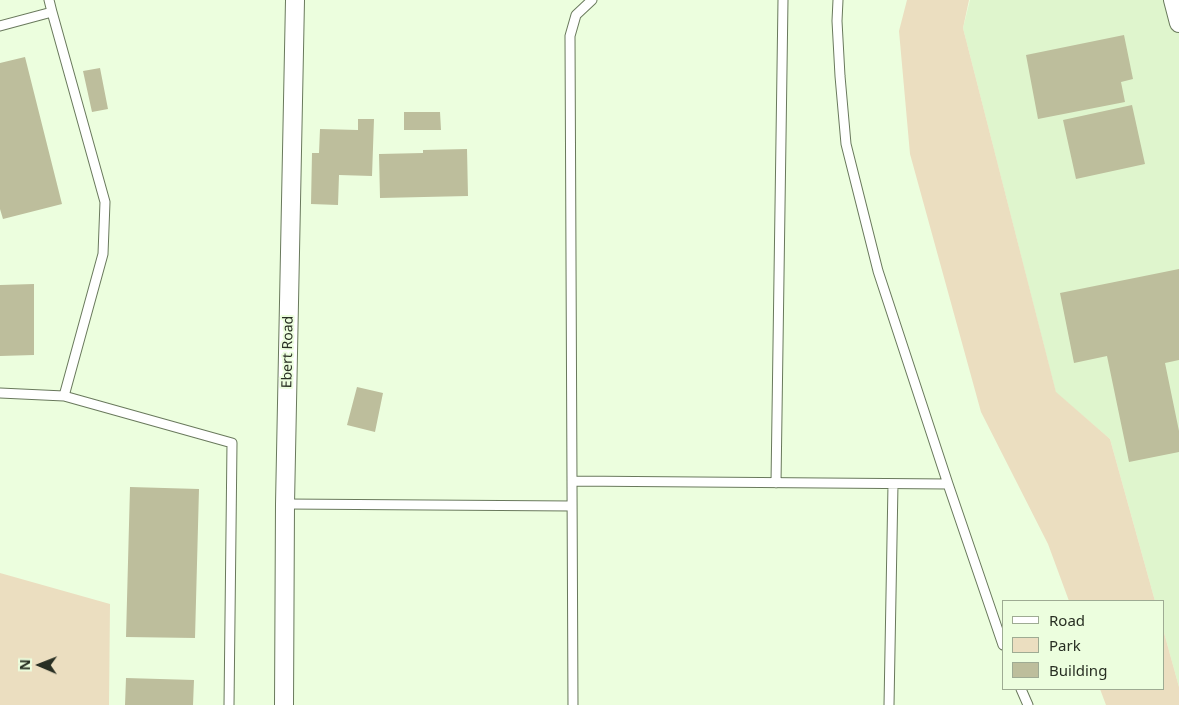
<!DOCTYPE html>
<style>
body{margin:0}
#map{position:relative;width:1179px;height:705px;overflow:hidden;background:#ecfede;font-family:"Noto Sans",sans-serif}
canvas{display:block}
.legend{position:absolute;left:1002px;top:600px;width:162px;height:90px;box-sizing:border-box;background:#ecfede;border:1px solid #9eab93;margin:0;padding:6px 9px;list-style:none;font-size:15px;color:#282f23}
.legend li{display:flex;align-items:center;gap:10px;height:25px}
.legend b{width:25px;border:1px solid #9eab93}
.north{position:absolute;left:15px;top:640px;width:50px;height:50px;-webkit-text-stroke:4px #ecfede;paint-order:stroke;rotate:271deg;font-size:14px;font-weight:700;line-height:20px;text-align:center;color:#282f23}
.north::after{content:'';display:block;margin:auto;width:18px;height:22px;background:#282f23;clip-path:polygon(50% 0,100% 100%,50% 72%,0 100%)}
</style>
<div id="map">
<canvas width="1179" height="705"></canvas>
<ul class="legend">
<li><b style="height:6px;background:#fff"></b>Road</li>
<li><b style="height:14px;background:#ebdec0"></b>Park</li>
<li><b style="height:14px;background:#bdbe9c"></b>Building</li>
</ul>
<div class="north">N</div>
</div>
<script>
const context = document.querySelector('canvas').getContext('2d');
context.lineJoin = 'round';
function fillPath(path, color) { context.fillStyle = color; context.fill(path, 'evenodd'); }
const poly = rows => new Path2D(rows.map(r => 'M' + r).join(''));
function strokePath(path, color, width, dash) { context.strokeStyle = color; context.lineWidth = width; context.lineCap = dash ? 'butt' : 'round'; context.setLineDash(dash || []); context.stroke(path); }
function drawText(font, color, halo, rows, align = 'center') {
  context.font = font + ' "Noto Sans",sans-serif'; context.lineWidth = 4; context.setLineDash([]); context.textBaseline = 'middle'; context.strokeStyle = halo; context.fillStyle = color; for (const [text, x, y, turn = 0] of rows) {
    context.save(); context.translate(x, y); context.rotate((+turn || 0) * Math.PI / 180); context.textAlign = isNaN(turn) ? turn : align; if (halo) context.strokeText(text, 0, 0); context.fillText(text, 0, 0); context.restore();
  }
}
fillPath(poly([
 [970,0,1179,0,1179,687,1163,629,1163,601,1155,601,1110,439,1056,393,963,28]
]), '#dff5cd');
fillPath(poly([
 [907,0,969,0,963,28,1056,392,1110,439,1155,601,1069,601,1048,544,981,412,910,154,899,31],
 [0,573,110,604,109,705,0,705],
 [1163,629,1179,687,1179,705,1106,705,1100,689,1163,689]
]), '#ebdec0');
fillPath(poly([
 [1124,35,1133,79,1121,82,1125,102,1038,119,1026,55],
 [25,57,62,204,3,219,0,209,0,63],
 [100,68,108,109,92,112,83,71],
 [1132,105,1145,164,1076,179,1063,120],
 [404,112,440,112,441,130,404,130],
 [358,119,374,119,372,176,339,175,338,205,311,204,312,153,319,153,320,129,358,130],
 [467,149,468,196,380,198,379,154,423,153,423,150],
 [1179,269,1179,360,1165,363,1179,431,1179,452,1129,462,1107,356,1074,363,1060,293],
 [34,284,34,355,0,356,0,285],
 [357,387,383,393,375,432,347,425],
 [130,487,199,489,195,638,126,637],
 [126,678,194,680,193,705,125,705]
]), '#bdbe9c');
const service = poly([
 [49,0,52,12],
 [838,0,837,21,840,76,846,144,878,271,948,484,1003,645],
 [0,26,52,12,105,202,103,254,64,396],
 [0,393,64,396,232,443,229,705],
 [572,481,948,484],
 [776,483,783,0],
 [285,504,572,506],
 [1021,689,1028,705],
 [573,705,570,36,576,15,592,0],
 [889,705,893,484]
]);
const minor = poly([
 [1173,0,1179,23],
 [284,705,285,504,295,0]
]);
strokePath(service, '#69795c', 11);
strokePath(minor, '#69795c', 20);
strokePath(service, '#fff', 9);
strokePath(minor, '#fff', 18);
drawText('14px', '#282f23', '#ecfede', [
 ["Ebert Road",288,352,-89]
]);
</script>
